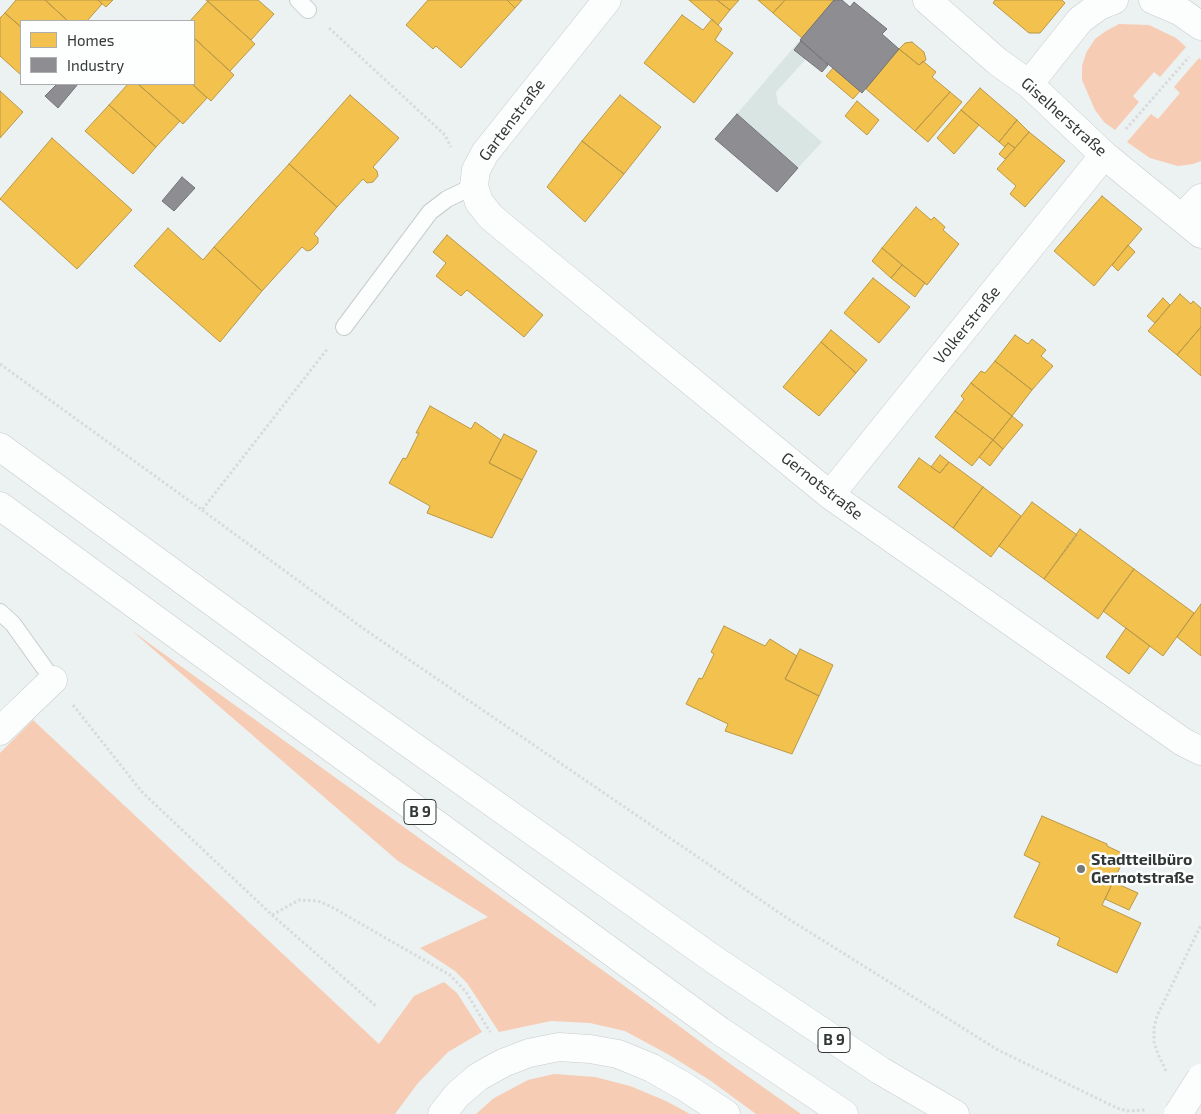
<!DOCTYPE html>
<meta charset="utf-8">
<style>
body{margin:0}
#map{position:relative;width:1201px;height:1114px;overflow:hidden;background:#ecf1f1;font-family:"Exo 2",sans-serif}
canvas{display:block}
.legend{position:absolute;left:20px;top:20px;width:175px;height:65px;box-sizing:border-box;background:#fdfffe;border:1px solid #acafae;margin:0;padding:6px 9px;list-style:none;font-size:15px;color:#333736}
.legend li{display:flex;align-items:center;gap:10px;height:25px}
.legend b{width:25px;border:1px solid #acafae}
</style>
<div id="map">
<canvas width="1201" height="1114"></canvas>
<ul class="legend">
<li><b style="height:14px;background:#f2c14e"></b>Homes</li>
<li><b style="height:14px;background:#8d8d92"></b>Industry</li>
</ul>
</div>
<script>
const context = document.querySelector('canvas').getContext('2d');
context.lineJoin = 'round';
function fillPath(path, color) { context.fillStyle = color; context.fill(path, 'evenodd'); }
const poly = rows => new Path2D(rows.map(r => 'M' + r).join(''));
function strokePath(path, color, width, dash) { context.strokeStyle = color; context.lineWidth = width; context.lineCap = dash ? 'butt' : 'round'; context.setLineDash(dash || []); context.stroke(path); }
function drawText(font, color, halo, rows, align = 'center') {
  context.font = font + ' "Exo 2",sans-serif'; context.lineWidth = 5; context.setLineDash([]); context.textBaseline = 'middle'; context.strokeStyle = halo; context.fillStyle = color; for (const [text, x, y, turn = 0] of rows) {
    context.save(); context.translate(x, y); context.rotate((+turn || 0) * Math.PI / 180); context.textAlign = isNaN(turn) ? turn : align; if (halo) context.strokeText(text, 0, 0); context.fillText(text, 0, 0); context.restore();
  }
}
fillPath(poly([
 [800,40,806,59,776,92,778,104,822,142,798,168,737,114]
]), '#d8e5e3');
fillPath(poly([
 [1119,24,1149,25,1176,38,1186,47,1160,77,1154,72,1133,96,1139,102,1115,130,1104,122,1095,110,1082,80,1082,66,1086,53,1095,39,1106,31],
 [1199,58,1201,60,1201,161,1193,164,1178,166,1150,158,1127,142,1151,114,1158,119,1180,93,1174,87],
 [132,631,648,1003,729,1063,801,1114,756,1114,711,1081,671,1056,625,1031,590,1023,551,1021,499,1032,467,983,455,971,420,948,488,917,398,861],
 [33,720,379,1044,414,996,444,982,457,993,482,1032,448,1052,418,1083,395,1114,0,1114,0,753],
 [554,1074,595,1077,630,1086,666,1101,690,1114,476,1114,494,1098,528,1080]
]), '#f6ccb4');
const homes = poly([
 [16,0,45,0,68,21,21,21,21,27,5,13,16,0],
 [45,0,98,0,102,4,87,21,68,21,45,0],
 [98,0,113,0,106,7,98,0],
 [206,0,258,0,274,14,251,40,206,0],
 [428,0,507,0,515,8,461,68,436,46,433,49,406,25,428,0],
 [507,0,522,0,515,8,507,0],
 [689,0,717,0,730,10,718,25,689,0],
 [717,0,739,0,730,10,717,0],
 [758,0,785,0,773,13,758,0],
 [785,0,834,0,802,38,773,13,785,0],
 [995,0,1062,0,1065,3,1040,33,1029,33,993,3,995,0],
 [208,1,255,44,230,71,194,38,194,21,190,21,208,1],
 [5,13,21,27,21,75,0,56,0,18,5,13],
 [682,15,703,30,712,19,722,29,715,40,733,53,694,103,644,63,682,15],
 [194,38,234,75,211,101,192,84,194,84,194,38],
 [912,42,924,52,926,60,919,65,899,49,905,43,912,42],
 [899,49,919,65,923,61,936,72,932,77,950,92,915,131,866,89,899,49],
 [833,68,860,91,853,99,826,76,833,68],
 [128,84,138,84,180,121,156,147,109,105,128,84],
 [138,84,192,84,207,98,183,124,138,84],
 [980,88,1017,120,999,142,961,110,980,88],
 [0,91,23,112,0,138,0,91],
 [950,92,962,102,928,142,915,131,950,92],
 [350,95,399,138,373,167,377,171,378,176,373,182,367,183,363,179,337,207,289,164,350,95],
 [620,95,661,127,624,174,582,141,620,95],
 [857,101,879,120,867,135,845,116,857,101],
 [109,105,156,147,133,174,85,131,109,105],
 [961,110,979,125,954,154,937,138,961,110],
 [1017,120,1029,132,1015,148,1008,143,1005,147,999,142,1017,120],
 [1029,132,1065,161,1025,207,1010,194,1016,186,997,169,1029,132],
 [52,138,132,210,77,269,0,199,52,138],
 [582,141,624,174,585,222,547,187,582,141],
 [1008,143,1015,148,1005,159,999,154,1008,143],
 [289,164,337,207,314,234,318,238,318,243,311,250,307,251,302,247,262,291,214,247,289,164],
 [1102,196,1142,229,1094,286,1054,251,1102,196],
 [916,207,931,220,934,217,945,227,943,230,959,244,927,285,882,248,916,207],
 [168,228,203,260,214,247,262,291,220,342,134,266,168,228],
 [447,235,543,315,524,337,467,290,461,296,436,276,446,263,433,252,447,235],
 [1128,245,1135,252,1118,271,1112,265,1128,245],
 [882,248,902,265,891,278,872,261,882,248],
 [902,265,925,283,915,297,891,278,902,265],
 [873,278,910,307,879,343,844,313,873,278],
 [1180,294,1191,304,1193,301,1201,308,1201,327,1177,355,1148,331,1180,294],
 [1163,298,1170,305,1155,323,1147,316,1163,298],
 [1201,327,1201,376,1177,355,1201,327],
 [831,330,867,360,856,373,821,342,831,330],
 [1015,335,1028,344,1032,339,1046,350,1041,356,1053,366,1032,390,995,361,1015,335],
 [821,342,856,373,819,416,783,387,821,342],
 [995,361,1032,390,1012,416,971,383,981,371,985,373,995,361],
 [971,383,1012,416,993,440,955,411,964,399,961,396,971,383],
 [430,406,471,429,475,422,501,440,489,463,522,480,492,538,427,513,430,506,389,483,403,458,406,459,419,433,416,433,430,406],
 [955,411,993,440,972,466,935,437,955,411],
 [1012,416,1023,425,1003,449,993,440,1012,416],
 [504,434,537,451,522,480,489,463,504,434],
 [993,440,1003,449,990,466,979,457,993,440],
 [940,455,949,462,940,473,931,467,940,455],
 [919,458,940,473,949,462,983,487,953,528,898,487,919,458],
 [983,487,1021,516,991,557,953,528,983,487],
 [1032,502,1077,535,1044,579,999,546,1032,502],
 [1080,529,1134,569,1098,619,1044,579,1080,529],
 [1134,569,1194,613,1163,656,1103,611,1134,569],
 [1201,604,1201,656,1177,637,1201,604],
 [724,626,765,646,770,639,797,656,785,679,819,696,792,754,725,731,728,724,686,704,699,678,702,679,714,654,711,652,724,626],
 [1126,628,1150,646,1129,674,1106,657,1126,628],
 [800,649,833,665,819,696,785,679,800,649],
 [1042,816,1107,844,1107,846,1126,855,1102,905,1141,923,1117,973,1057,945,1060,938,1014,917,1040,863,1024,855,1042,816],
 [1113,882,1138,893,1129,910,1105,899,1113,882]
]);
fillPath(homes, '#f2c14e');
strokePath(homes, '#b99847', 1);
const industry = poly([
 [834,0,842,0,850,7,854,2,887,29,882,34,899,49,862,93,800,40,834,0],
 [801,41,828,65,822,72,794,50,801,41],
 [57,84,78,84,58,108,45,96,57,84],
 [737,114,798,168,777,192,715,139,737,114],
 [182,177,195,188,174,211,162,201,182,177]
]);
fillPath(industry, '#8d8d92');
strokePath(industry, '#727376', 1);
const lane = poly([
 [298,0,308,10],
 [344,327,430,212,447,199,474,186],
 [0,612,13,624,53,680]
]);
const street = poly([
 [607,0,485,153,476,170,474,186,479,202,490,216,509,232,830,495,1183,742,1201,751],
 [927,0,998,62,1029,84,1104,155,1201,234],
 [1153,0,1181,12,1201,26],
 [1029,84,1080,20,1099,6,1114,0],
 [1182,218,1201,198],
 [830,495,1104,155],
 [0,731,53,680]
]);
const highway = poly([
 [0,447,328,686,716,961,881,1071,955,1114],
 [0,506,720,1031,844,1114],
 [442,1114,457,1095,478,1077,503,1063,529,1053,559,1047,590,1049,618,1054,652,1068,685,1087,726,1114]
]);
strokePath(lane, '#c8cccc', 18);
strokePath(street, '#c8cccc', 29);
strokePath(highway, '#c8cccc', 29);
strokePath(poly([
 [329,28,445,135,451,147],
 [1126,129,1189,57],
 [0,364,202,510,328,348],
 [202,510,364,629,787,918,998,1050,1117,1108,1127,1111,1146,1110],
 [73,705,142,792,272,915,377,1007],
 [272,915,299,900,318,901,330,906,450,975,466,992,490,1032],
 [1166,1071,1158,1054,1154,1042,1154,1028,1157,1016,1201,925]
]), '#d9dbdb', 3, [2.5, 2.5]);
strokePath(lane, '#fcfdfd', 16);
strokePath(street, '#fcfdfd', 28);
strokePath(highway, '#fcfdfd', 28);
const highwayBridge = poly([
 [1178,1114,1201,1078]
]);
strokePath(highwayBridge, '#c8cccc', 29, []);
strokePath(highwayBridge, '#fcfdfd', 28);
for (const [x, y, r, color] of [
 [1081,869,5,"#747877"]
]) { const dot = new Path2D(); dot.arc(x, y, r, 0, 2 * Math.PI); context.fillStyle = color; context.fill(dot); strokePath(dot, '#fdfffe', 2); }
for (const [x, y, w] of [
 [420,812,32],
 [834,1040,32]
]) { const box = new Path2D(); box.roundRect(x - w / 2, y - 12.5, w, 25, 4); context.fillStyle = '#fdfffe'; context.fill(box); strokePath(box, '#333736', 1); }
drawText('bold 15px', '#333736', null, [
 ["B 9",420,812],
 ["B 9",834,1040]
]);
drawText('16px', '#333736', '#fdfffe', [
 ["Giselherstraße",1064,117,42],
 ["Gartenstraße",512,120,-53],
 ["Volkerstraße",967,325,-51],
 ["Gernotstraße",822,486,38]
]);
drawText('bold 16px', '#333736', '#fdfffe', [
 ["Stadtteilbüro",1091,860],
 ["Gernotstraße",1091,878]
], 'left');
</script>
